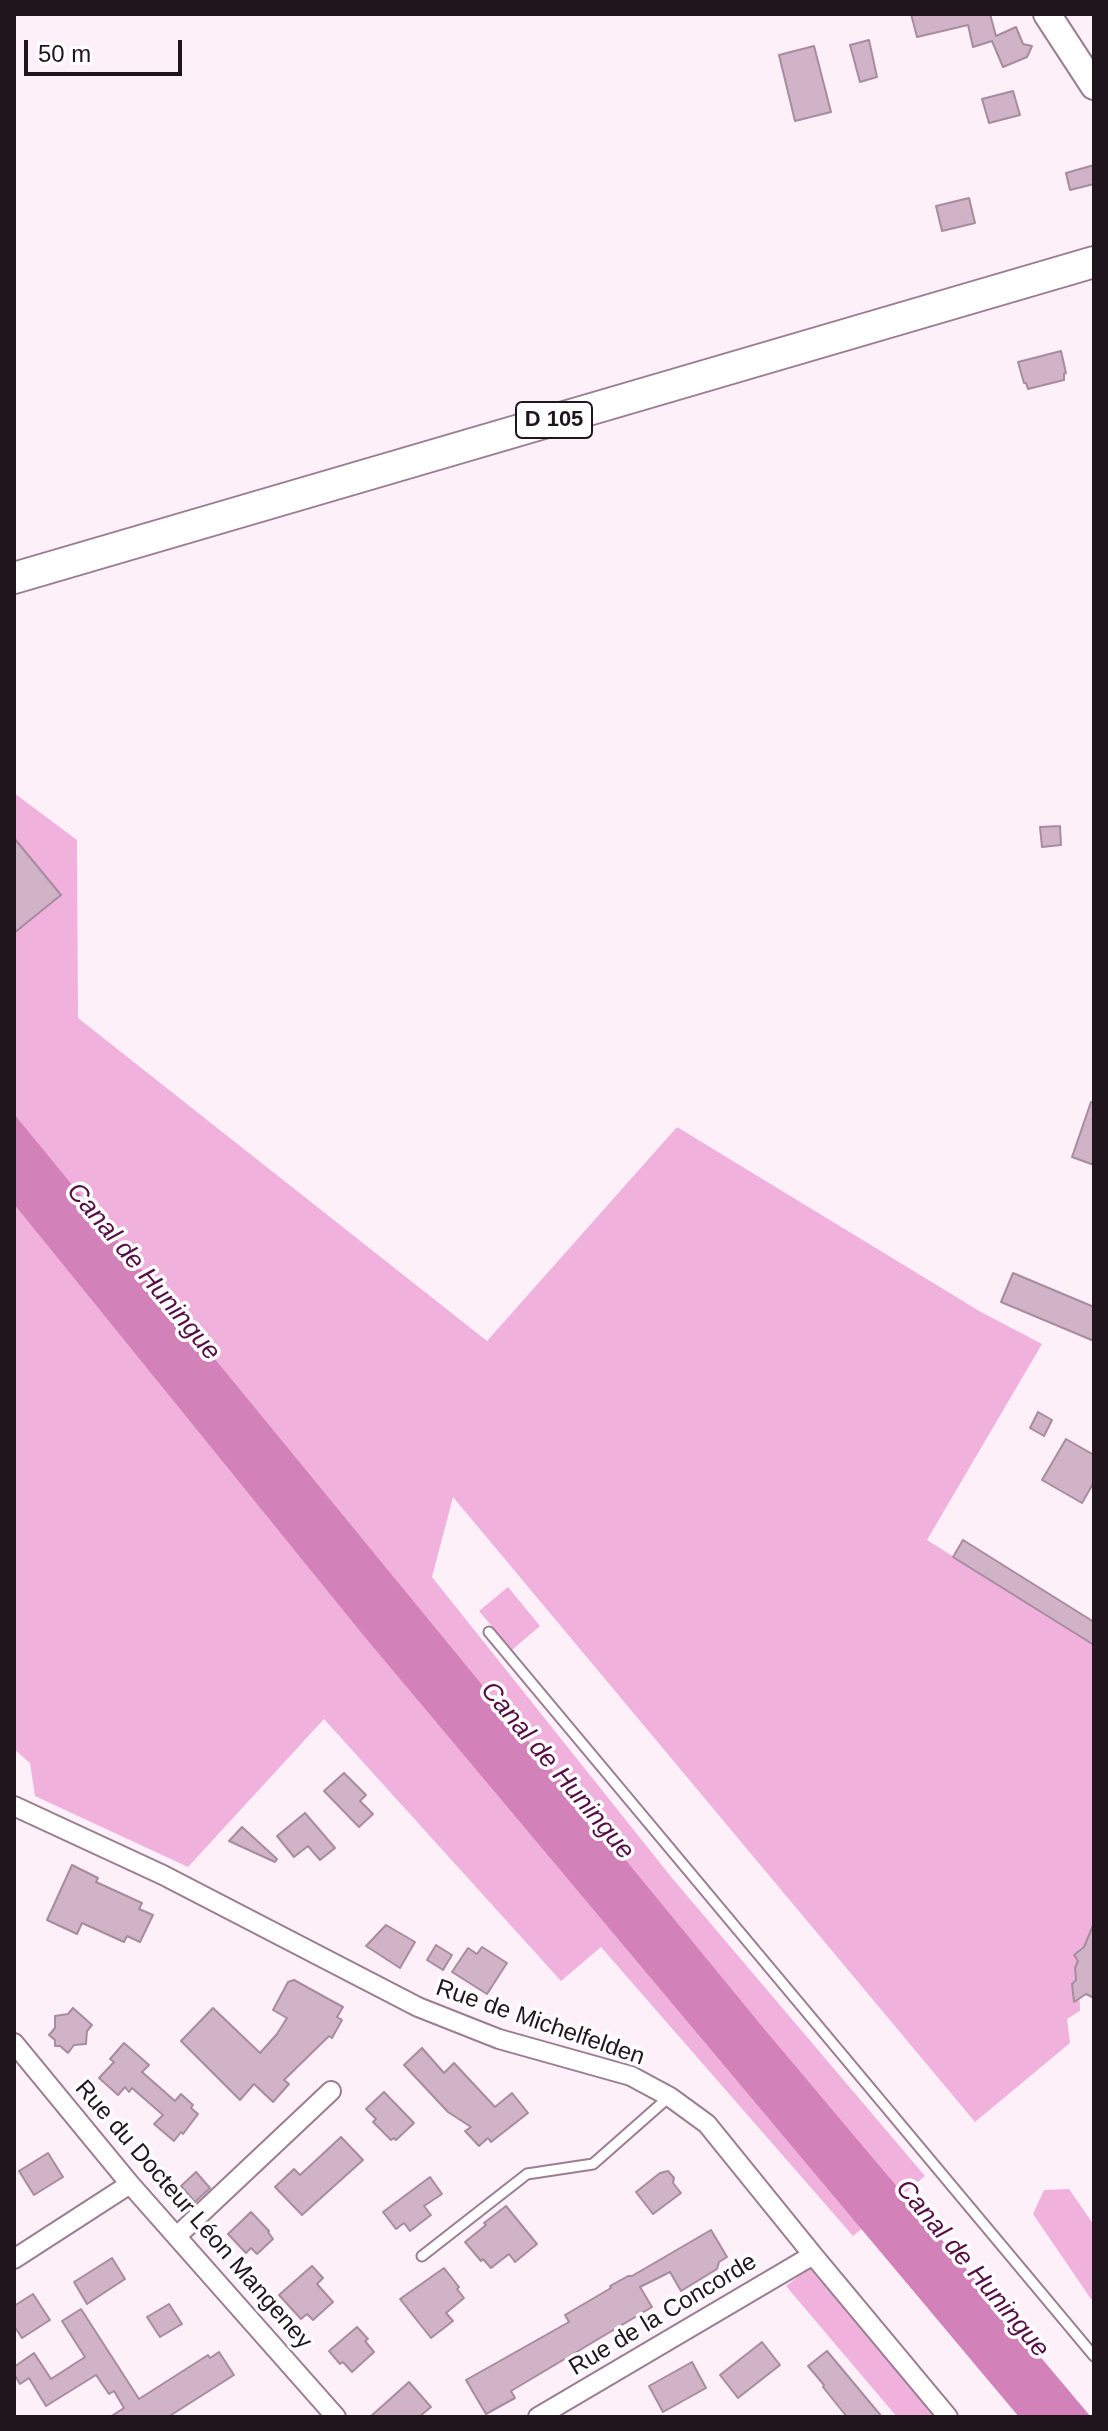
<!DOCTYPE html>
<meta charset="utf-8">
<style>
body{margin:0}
#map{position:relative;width:1108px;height:2431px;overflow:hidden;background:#fdf0f8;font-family:Arial,sans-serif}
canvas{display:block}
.frame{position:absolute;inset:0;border:16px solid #20151c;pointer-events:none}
.scale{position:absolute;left:24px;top:40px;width:158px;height:36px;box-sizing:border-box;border:4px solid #20151c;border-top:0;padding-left:10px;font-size:24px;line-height:28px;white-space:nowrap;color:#20151c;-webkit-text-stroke:6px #fff;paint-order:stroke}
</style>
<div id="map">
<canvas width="1108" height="2431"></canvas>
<div class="frame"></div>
<div class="scale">50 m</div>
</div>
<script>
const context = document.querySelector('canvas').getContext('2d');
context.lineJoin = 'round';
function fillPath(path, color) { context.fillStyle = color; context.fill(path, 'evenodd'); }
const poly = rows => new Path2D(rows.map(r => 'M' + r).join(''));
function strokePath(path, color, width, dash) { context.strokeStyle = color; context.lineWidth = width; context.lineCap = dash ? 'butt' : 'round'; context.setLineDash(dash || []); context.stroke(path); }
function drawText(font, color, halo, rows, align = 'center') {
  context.font = font + ' Arial,sans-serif'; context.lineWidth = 7; context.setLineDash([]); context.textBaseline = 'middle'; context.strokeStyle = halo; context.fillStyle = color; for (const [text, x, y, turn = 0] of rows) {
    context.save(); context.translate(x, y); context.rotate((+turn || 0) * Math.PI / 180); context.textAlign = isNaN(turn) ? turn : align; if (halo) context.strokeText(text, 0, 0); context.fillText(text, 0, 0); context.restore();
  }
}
fillPath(poly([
 [14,793,77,840,78,1018,487,1341,677,1127,981,1312,1042,1344,927,1540,1094,1645,1094,1945,1088,1949,1082,1947,1074,1955,1078,1961,1075,1968,1079,1977,1080,2011,1067,2019,1070,2043,975,2122,453,1497,432,1577,672,1878,925,2176,853,2236,601,1947,561,1981,324,1719,188,1867,35,1796,30,1763,14,1749],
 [508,1587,540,1626,512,1650,479,1611],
 [1069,2189,1094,2225,1094,2297,1091,2299,1033,2214,1044,2190],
 [813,2265,939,2417,897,2417,786,2286]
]), '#f0b2dc');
fillPath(poly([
 [14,1114,765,2030,1091,2417,1019,2417,364,1636,14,1204]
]), '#d281b9');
const building = poly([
 [911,14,990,14,996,36,1016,27,1023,44,1032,46,1027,57,1003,67,992,41,973,47,968,25,917,37,911,14],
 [869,40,877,77,860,82,850,45,869,40],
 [814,46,831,112,795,121,779,55,814,46],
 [1013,91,1020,115,989,123,982,99,1013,91],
 [1094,165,1094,184,1070,190,1066,173,1094,165],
 [969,198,975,223,942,231,936,206,969,198],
 [1061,351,1066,373,1064,374,1064,380,1028,389,1026,383,1024,383,1018,362,1061,351],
 [1060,826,1061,845,1042,847,1040,827,1060,826],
 [14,838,61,895,14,933,14,838],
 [1091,1102,1094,1102,1094,1165,1072,1157,1091,1102],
 [1013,1273,1094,1307,1094,1341,1001,1302,1013,1273],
 [1038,1412,1052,1420,1044,1436,1030,1428,1038,1412],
 [1066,1439,1094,1455,1094,1482,1082,1503,1042,1480,1066,1439],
 [963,1540,1094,1622,1094,1645,953,1557,963,1540],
 [344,1773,366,1795,360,1801,373,1814,359,1827,324,1791,344,1773],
 [305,1813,335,1848,320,1860,308,1846,294,1857,277,1836,305,1813],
 [242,1827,277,1859,275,1862,229,1841,242,1827],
 [72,1865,98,1878,96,1882,142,1903,139,1909,153,1915,140,1942,127,1936,124,1942,82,1923,77,1934,47,1920,72,1865],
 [1094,1923,1094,1998,1086,1994,1074,2002,1072,1984,1076,1980,1075,1968,1078,1961,1074,1955,1084,1947,1094,1923],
 [386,1925,415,1942,400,1968,366,1946,386,1925],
 [436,1945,452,1955,443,1970,427,1960,436,1945],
 [482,1947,507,1963,487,1994,452,1972,468,1948,477,1954,482,1947],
 [294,1980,343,2007,337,2017,342,2020,332,2038,329,2036,284,2080,289,2084,273,2102,254,2084,240,2100,181,2041,213,2008,260,2053,277,2034,287,2018,273,2010,288,1982,294,1980],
 [73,2008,92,2025,87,2031,86,2044,74,2045,68,2053,60,2046,55,2046,55,2040,49,2035,55,2028,55,2016,68,2014,73,2008],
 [124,2043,149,2065,142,2072,175,2101,181,2094,193,2105,191,2108,198,2114,183,2134,181,2132,174,2141,154,2124,163,2115,132,2088,129,2092,125,2087,118,2095,99,2078,114,2062,110,2059,124,2043],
 [422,2048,444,2073,454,2063,495,2107,512,2093,528,2113,491,2142,488,2138,479,2146,465,2131,471,2127,448,2112,404,2065,422,2048],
 [384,2092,414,2123,396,2140,394,2138,391,2140,373,2122,376,2119,366,2109,384,2092],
 [341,2137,363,2160,302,2215,275,2187,294,2169,300,2175,341,2137],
 [48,2153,63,2177,34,2195,19,2171,48,2153],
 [668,2171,674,2178,673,2183,681,2193,653,2214,636,2192,660,2173,668,2171],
 [196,2172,210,2188,195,2202,181,2186,196,2172],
 [430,2177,442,2194,424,2206,431,2215,410,2231,404,2223,396,2229,383,2212,430,2177],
 [506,2206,537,2244,515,2262,509,2254,491,2268,483,2259,481,2261,465,2242,486,2225,484,2223,506,2206],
 [251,2212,269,2231,268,2232,273,2239,257,2254,251,2248,246,2253,228,2234,251,2212],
 [711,2230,727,2257,719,2262,717,2269,681,2291,670,2272,640,2287,652,2307,511,2391,515,2398,486,2414,466,2380,569,2322,565,2315,611,2288,610,2286,628,2276,632,2276,711,2230],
 [112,2258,125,2279,87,2304,74,2282,112,2258],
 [312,2266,323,2278,317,2284,333,2302,313,2320,307,2314,301,2319,279,2295,312,2266],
 [444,2268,459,2287,457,2289,464,2298,446,2313,453,2321,431,2338,400,2299,444,2268],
 [33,2294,50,2320,22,2338,14,2326,14,2306,33,2294],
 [169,2304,182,2324,160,2337,147,2317,169,2304],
 [81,2309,139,2399,208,2355,210,2358,219,2352,234,2375,168,2417,110,2417,124,2408,114,2391,109,2394,96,2375,46,2406,29,2378,20,2384,14,2374,14,2367,34,2353,51,2379,85,2357,62,2321,81,2309],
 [357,2327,368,2339,365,2341,374,2352,352,2372,343,2362,340,2364,329,2351,357,2327],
 [762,2342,780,2365,738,2398,720,2375,762,2342],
 [827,2351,882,2417,847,2417,823,2387,824,2385,808,2366,827,2351],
 [692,2362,706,2388,663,2412,649,2386,692,2362],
 [409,2382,431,2407,419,2417,370,2417,409,2382]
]);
fillPath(building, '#d1b3c7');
strokePath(building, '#a88b9e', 2);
const service = poly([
 [489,1632,1094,2356],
 [422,2256,527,2174,593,2164,669,2097]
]);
const minor = poly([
 [14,1806,163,1875,418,2007,499,2039,631,2076,670,2097,707,2124,813,2255,948,2417],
 [14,2043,130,2184,336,2417],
 [177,2236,331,2091],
 [14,2259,130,2184],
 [538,2417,813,2255]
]);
const secondary = poly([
 [1047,14,1094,86]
]);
const primary = poly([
 [14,578,1094,262]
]);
strokePath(service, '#9b7e91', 13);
strokePath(minor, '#9b7e91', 22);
strokePath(secondary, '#9b7e91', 30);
strokePath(primary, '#9b7e91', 34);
strokePath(service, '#fff', 9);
strokePath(minor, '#fff', 18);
strokePath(secondary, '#fff', 26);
strokePath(primary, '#fff', 30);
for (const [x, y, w] of [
 [554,420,76]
]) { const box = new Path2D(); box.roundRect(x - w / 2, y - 18, w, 36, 6); context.fillStyle = '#fff'; context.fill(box); strokePath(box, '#20151c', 2); }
drawText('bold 22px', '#20151c', null, [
 ["D 105",554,420]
]);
drawText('24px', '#20151c', '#fff', [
 ["Rue de Michelfelden",540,2023,19],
 ["Rue du Docteur Léon Mangeney",193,2215,49],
 ["Rue de la Concorde",663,2315,-31]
]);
drawText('italic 26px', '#570e46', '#fff', [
 ["Canal de Huningue",143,1272,50],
 ["Canal de Huningue",557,1771,50],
 ["Canal de Huningue",972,2269,50]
]);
</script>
